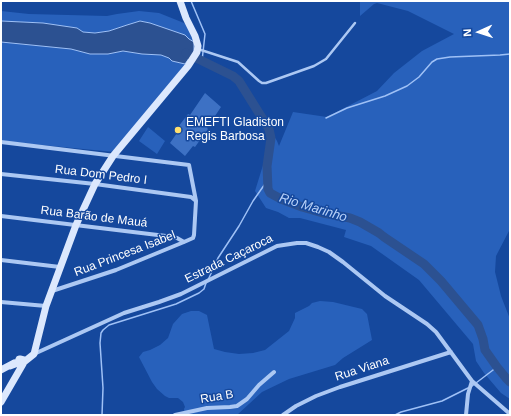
<!DOCTYPE html>
<meta charset="utf-8">
<style>
body{margin:0}
#map{position:relative;width:511px;height:416px;overflow:hidden;background:#15489d;font-family:Helvetica,sans-serif}
canvas{display:block}
.frame{position:absolute;inset:0;border:2px solid #fff;pointer-events:none}
.north{position:absolute;left:459px;top:12px;width:40px;height:40px;-webkit-text-stroke:3px #15489d;paint-order:stroke;rotate:267deg;font-size:11px;font-weight:700;line-height:16px;text-align:center;color:#fff}
.north::after{content:'';display:block;margin:auto;width:14px;height:18px;background:#fff;clip-path:polygon(50% 0,100% 100%,50% 72%,0 100%)}
</style>
<div id="map">
<canvas width="511" height="416"></canvas>
<div class="frame"></div>
<div class="north">N</div>
</div>
<script>
const context = document.querySelector('canvas').getContext('2d');
context.lineJoin = 'round';
function fillPath(path, color) { context.fillStyle = color; context.fill(path, 'evenodd'); }
const poly = rows => new Path2D(rows.map(r => 'M' + r).join(''));
function strokePath(path, color, width, dash) { context.strokeStyle = color; context.lineWidth = width; context.lineCap = dash ? 'butt' : 'round'; context.setLineDash(dash || []); context.stroke(path); }
function drawText(font, color, halo, rows, align = 'center') {
  context.font = font + ' Helvetica,sans-serif'; context.lineWidth = 3; context.setLineDash([]); context.textBaseline = 'middle'; context.strokeStyle = halo; context.fillStyle = color; for (const [text, x, y, turn = 0] of rows) {
    context.save(); context.translate(x, y); context.rotate((+turn || 0) * Math.PI / 180); context.textAlign = isNaN(turn) ? turn : align; if (halo) context.strokeText(text, 0, 0); context.fillText(text, 0, 0); context.restore();
  }
}
fillPath(poly([
 [360,1,510,1,510,229,496,256,495,272,501,296,510,319,510,399,501,393,484,373,476,361,473,344,419,280,371,246,344,237,346,230,300,218,289,218,278,212,266,208,255,191,268,149,270,129,277,141,279,146,293,112,327,117,377,91,394,73,422,51,454,34,408,11,377,3,374,4,360,16],
 [1,11,29,14,107,16,117,14,139,11,159,13,189,25,194,42,181,34,150,23,141,21,127,25,109,31,95,33,83,32,77,28,43,23,1,21],
 [1,42,71,49,90,54,108,53,123,51,142,54,161,55,169,58,172,61,185,64,139,123,114,152,11,142,1,140],
 [148,127,165,141,157,154,139,141],
 [320,301,333,302,362,309,367,314,372,340,343,358,335,365,289,379,262,392,237,415,185,415,184,409,185,407,183,402,178,398,169,398,165,396,157,389,152,382,140,359,139,357,143,352,150,350,160,345,168,338,173,324,182,314,191,311,199,311,207,315,214,349,225,352,239,354,253,353,265,350,289,331,295,318,295,313,309,306,312,303]
]), '#2861bb');
const water = poly([
 [1,21,43,23,77,28,83,32,95,33,109,31,127,25,140,21,150,23,185,35,189,39,194,42,194,51,185,64,172,61,169,58,161,55,142,54,123,51,108,54,90,54,71,49,1,42,1,21]
]);
fillPath(water, '#2c5191');
strokePath(water, '#9fc1f6', 1);
strokePath(poly([
 [191,1,205,34,202,61],
 [326,118,347,108,385,96,407,86,419,77,432,62,437,59,450,57,500,55,510,54],
 [208,280,218,258,239,226,253,201,267,181],
 [472,386,497,367],
 [102,415,103,388,100,343,101,333,103,330,109,325,176,304,199,293,204,289,206,283],
 [395,415,401,412,442,401,468,388]
]), '#9fc1f6', 1.5);
strokePath(poly([
 [186,53,233,76,239,81,269,129,271,138,267,166,268,189,270,193,281,199,302,207,323,213,350,218,360,222,379,233,384,237,424,264,441,281,478,325,483,339,485,350,497,367,506,378,510,382]
]), '#2c5191', 9);
fillPath(poly([
 [205,93,221,107,207,128,208,129,195,147,193,146,185,156,170,143,177,133,175,131,188,114,190,115]
]), '#3d71c4');
strokePath(poly([
 [198,49,238,62,259,81,262,83,266,83,314,66,326,59,355,23]
]), '#acc8f3', 2.5);
strokePath(poly([
 [1,142,189,165,196,201,194,235,193,238,184,242,116,270,52,291],
 [1,174,95,184,191,197,196,201],
 [1,216,166,236,177,238,184,242],
 [1,260,60,267],
 [1,302,46,306],
 [34,354,124,313,159,302,181,294,277,246,297,243,306,243,318,247,329,252,343,262,385,296,427,324,436,332,472,381,510,414],
 [175,415,207,408,230,407,237,406,247,399,259,385,274,372],
 [283,415,296,406,316,396,340,387,451,352],
 [466,415,468,394,472,381]
]), '#acc8f3', 4);
strokePath(poly([
 [24,362,34,354,46,306,76,225,95,184,113,156,188,66,197,52,198,46,195,36,186,18,180,1],
 [10,366,18,363,21,365,23,364,24,360,20,359,19,359,18,363],
 [1,370,14,363],
 [1,402,23,364]
]), '#dce8fd', 7);
for (const [x, y, r, color] of [
 [178,130,4,"#ffdf6e"]
]) { const dot = new Path2D(); dot.arc(x, y, r, 0, 2 * Math.PI); context.fillStyle = color; context.fill(dot); strokePath(dot, '#15489d', 1.5); }
drawText('12px', '#fff', '#15489d', [
 ["EMEFTI Gladiston",186,123],
 ["Regis Barbosa",186,137]
], 'left');
drawText('12px', '#fff', '#15489d', [
 ["Rua Dom Pedro I",101,175,7],
 ["Rua Barão de Mauá",94,217,7],
 ["Rua Princesa Isabel",125,254,-21],
 ["Estrada Caçaroca",229,259,-26],
 ["Rua Viana",362,369,-18],
 ["Rua B",217,397,-9]
]);
drawText('italic 13px', '#b9d2f9', '#15489d', [
 ["Rio Marinho",313,208,17]
]);
</script>
